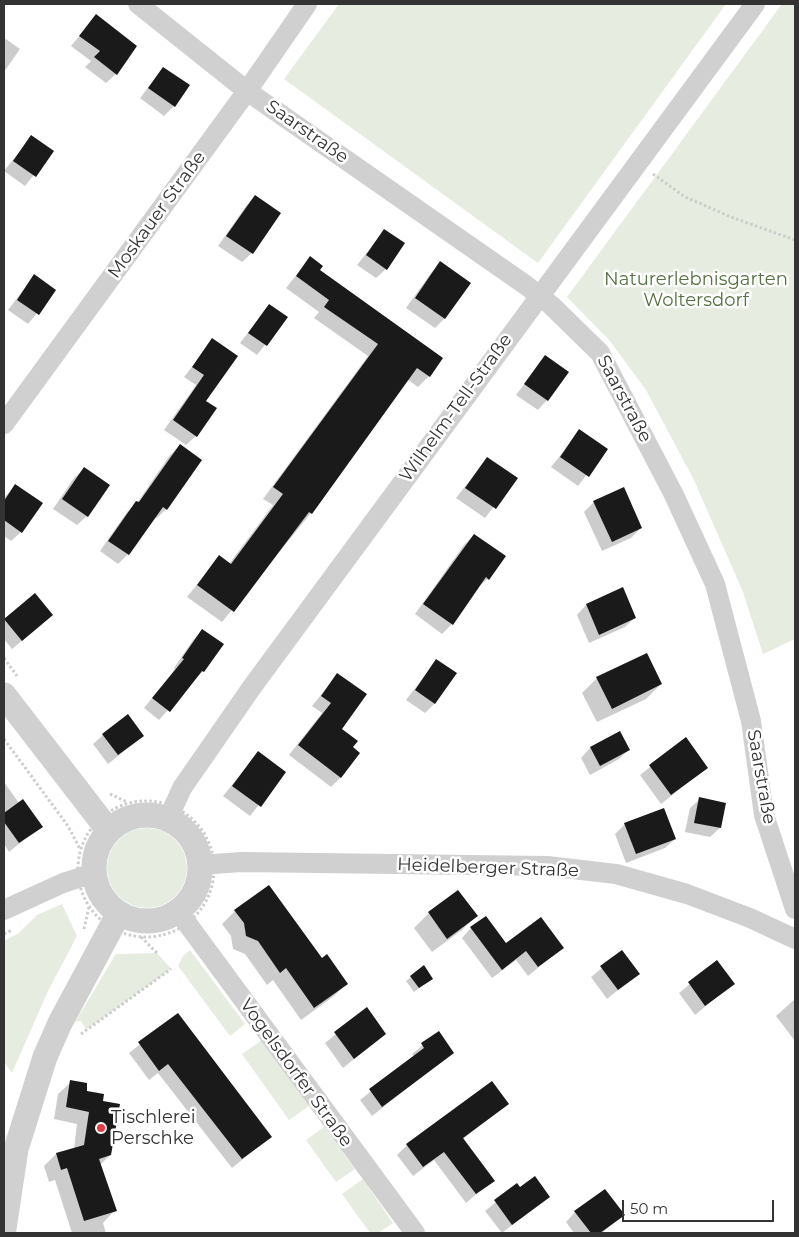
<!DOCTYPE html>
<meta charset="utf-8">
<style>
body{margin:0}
#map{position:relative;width:799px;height:1237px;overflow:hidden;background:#fff;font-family:Montserrat,sans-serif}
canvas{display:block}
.frame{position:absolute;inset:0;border:5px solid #333;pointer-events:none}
.scale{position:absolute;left:622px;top:1200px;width:152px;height:22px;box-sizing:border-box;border:2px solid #333;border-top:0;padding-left:6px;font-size:15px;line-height:18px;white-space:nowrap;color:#333;-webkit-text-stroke:4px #fff;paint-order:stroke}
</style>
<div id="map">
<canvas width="799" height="1237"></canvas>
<div class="frame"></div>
<div class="scale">50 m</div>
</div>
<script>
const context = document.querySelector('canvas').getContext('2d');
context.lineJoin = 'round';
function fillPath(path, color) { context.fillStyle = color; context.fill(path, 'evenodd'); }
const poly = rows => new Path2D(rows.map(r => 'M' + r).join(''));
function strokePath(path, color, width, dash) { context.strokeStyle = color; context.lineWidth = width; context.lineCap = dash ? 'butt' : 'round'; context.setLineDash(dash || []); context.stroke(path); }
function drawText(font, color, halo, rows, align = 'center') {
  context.font = font + ' Montserrat,sans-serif'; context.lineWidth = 5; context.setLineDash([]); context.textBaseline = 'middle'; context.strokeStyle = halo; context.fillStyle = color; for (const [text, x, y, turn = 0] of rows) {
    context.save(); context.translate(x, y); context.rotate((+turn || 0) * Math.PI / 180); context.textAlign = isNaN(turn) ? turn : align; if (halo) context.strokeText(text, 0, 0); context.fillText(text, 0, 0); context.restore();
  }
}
fillPath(poly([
 [339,4,726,4,538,263,284,79],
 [782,4,795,4,795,639,763,654,743,592,694,480,646,390,610,341,567,297],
 '107 868a40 40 0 1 1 80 0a40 40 0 1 1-80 0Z',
 [62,904,77,936,48,991,12,1073,4,1062,4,941,19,933,37,915],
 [190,950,245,1024,230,1036,178,966,183,956],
 [157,953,171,969,86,1030,81,1021,75,1022,116,954],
 [262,1040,309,1106,289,1120,242,1054],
 [324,1127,355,1169,336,1182,306,1140],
 [363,1179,393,1223,378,1233,370,1233,342,1194]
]), '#e6ecdf');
fillPath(poly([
 [96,16,116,74,106,83,85,67,91,61,71,46],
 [6,39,20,49,4,72,4,41],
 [163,68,174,106,164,116,140,98],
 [32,136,53,151,25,186,4,171],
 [255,196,252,253,242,262,218,246,246,206],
 [384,231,386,269,376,278,357,265],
 [310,258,318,270,429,376,418,387,407,379,311,513,222,622,187,597,219,557,229,564,273,505,263,499,368,356,314,318,319,312,286,288],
 [440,263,469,283,444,319,435,328,406,308,431,273],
 [34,276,55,291,28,324,8,310],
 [269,306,286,318,257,355,240,343],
 [213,340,196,436,186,445,164,430,196,385,184,377],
 [545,357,547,400,538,410,516,395],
 [580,431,606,450,578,486,551,467],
 [180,446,166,509,157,518,154,517,128,554,118,564,100,551,127,512,137,503,170,455],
 [487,458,516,478,485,518,456,498],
 [84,469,87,516,77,525,53,509,74,478],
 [15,486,21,532,11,541,4,536,4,498],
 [594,502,641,528,631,538,602,551,584,512],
 [474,535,488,579,477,587,452,624,442,634,415,614,464,545],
 [622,589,635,617,625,627,589,643,577,615,586,605],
 [35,595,42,624,12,649,4,639,4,621],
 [203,630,222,644,203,671,159,720,144,708,175,669,174,668,193,640],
 [436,661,455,674,434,704,425,713,406,700],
 [337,675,340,729,351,748,341,777,331,787,289,755,322,713,312,706],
 [597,678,661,684,646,699,597,722,582,693],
 [620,733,628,750,619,759,590,775,581,758,590,748],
 [103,735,143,736,108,764,93,744],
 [686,739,706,768,661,804,640,775],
 [258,753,284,773,250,816,223,796],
 [4,782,19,803,41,826,9,852,4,844],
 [700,799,725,804,720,828,710,837,685,832,690,808],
 [625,824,675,839,665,848,626,863,615,834],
 [458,892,476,916,462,930,432,952,414,928,429,913],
 [235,911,322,960,347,983,334,996,301,1020,273,980,267,985,245,954,233,949,231,936,222,924],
 [471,928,505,945,562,948,528,976,516,960,492,978,462,938],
 [622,952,638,974,607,999,591,977],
 [717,962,733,984,695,1015,679,993],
 [411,977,432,978,414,992,406,981],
 [795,999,795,1041,776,1016],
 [367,1009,385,1034,343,1068,325,1043],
 [177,1015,270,1137,232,1168,158,1073,149,1080,129,1053],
 [439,1032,452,1053,372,1116,360,1100,414,1057,412,1054],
 [71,1082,101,1102,110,1155,100,1165,115,1210,103,1223,106,1233,72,1233,55,1180,49,1182,44,1166,56,1154,74,1149,77,1124,54,1119,58,1094],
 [491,1083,507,1104,463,1139,493,1180,466,1203,434,1160,413,1176,397,1155,407,1145],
 [517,1185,520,1189,548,1197,502,1233,485,1211],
 [575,1212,623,1215,602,1233,574,1233,566,1222]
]), '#0003');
fillPath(poly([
 [96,14,137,46,117,75,94,57,100,51,79,36],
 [163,67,190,85,175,107,148,88],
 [31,135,54,151,36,177,13,161],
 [255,195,281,213,253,254,226,236],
 [384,229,405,243,387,270,366,255],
 [310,256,323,266,320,270,443,358,430,377,417,368,312,514,309,512,234,612,197,585,219,555,231,564,283,494,273,487,378,344,324,307,329,300,296,276],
 [440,261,471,283,445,319,415,298],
 [34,274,56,290,39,315,17,300],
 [269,304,288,317,267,346,248,333],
 [212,338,238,356,206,401,217,408,197,437,173,420,204,375,192,367],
 [545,355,569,372,548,401,524,384],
 [579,429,608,449,589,477,560,457],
 [180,444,202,460,167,510,163,507,129,555,108,541,136,501,139,502],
 [487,457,518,478,496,509,465,488],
 [84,467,110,485,88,517,62,499],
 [15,484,43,503,22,533,4,520,4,501],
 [624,487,642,528,612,542,593,501],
 [474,534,506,556,489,580,486,577,453,625,423,604],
 [623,587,636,618,599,635,586,604],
 [35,593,53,615,22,641,4,619],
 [202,629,224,644,204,672,202,671,170,712,152,698,184,659,182,658],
 [647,653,662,684,612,709,596,677],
 [436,659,457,673,435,704,415,690],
 [337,673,367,694,342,729,358,741,353,747,360,753,341,778,298,745,331,703,321,696],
 [128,714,144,736,118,755,102,734],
 [620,731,630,750,600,766,590,747],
 [686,737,708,768,671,795,649,765],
 [258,751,286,772,261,807,232,786],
 [699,797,726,803,721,828,694,823],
 [23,799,43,827,19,843,4,822,4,813],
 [664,808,676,839,636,854,624,823],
 [269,885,322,958,327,954,348,984,314,1008,286,968,280,973,258,941,246,936,244,923,234,910],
 [458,890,478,916,447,939,428,912],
 [486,916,506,943,541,917,564,948,538,967,526,951,502,970,470,927],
 [622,950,640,974,618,990,600,966],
 [717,960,735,984,705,1006,688,982],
 [424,965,433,979,419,988,410,976],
 [367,1007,386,1034,354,1059,334,1032],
 [178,1013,272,1137,242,1159,168,1064,159,1071,138,1042],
 [439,1031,454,1053,382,1107,369,1089,424,1048,421,1043],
 [70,1080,87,1083,87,1091,104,1094,103,1101,120,1104,111,1155,99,1159,117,1211,84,1221,67,1168,61,1170,56,1153,84,1145,89,1112,66,1107],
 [492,1081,509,1104,463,1138,495,1181,476,1194,444,1152,423,1167,406,1144],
 [535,1176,550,1197,512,1225,494,1200,517,1183,520,1187],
 [605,1189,625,1215,600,1233,591,1233,574,1211]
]), '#1a1a1a');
strokePath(poly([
 [653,174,685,197,731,217,795,240],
 [4,658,17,676],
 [4,739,68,826,80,849],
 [110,794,127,802],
 '78 869a68 68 0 1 1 136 0a68 68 0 1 1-136 0Z',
 [84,929,89,907],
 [4,934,12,930],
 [141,937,157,953],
 [81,1034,171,969]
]), '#cdcdcd', 3, [2.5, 2.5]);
strokePath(poly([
 [138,4,247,91,527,286,551,305,600,353,674,495,715,584,751,721,764,815,795,909],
 [4,424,247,91,307,4],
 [168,819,182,788,252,687,755,4],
 [200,865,241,862,547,866,616,874,687,894,750,918,795,939],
 [4,910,63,883,94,873],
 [178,911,415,1233]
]), '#d0d0d0', 20);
strokePath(poly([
 [4,695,109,831],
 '94 868a53 53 0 1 1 106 0a53 53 0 1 1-106 0Z',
 [4,1229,16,1149,45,1057,60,1023,119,913]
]), '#d0d0d0', 25);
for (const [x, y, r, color] of [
 [101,1128,5,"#e63946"]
]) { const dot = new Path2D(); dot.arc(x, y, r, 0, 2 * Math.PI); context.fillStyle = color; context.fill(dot); strokePath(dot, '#fff', 2); }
drawText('18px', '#333', '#fff', [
 ["Saarstraße",307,132,35],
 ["Moskauer Straße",157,215,-54],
 ["Saarstraße",624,399,62],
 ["Wilhelm-Tell-Straße",456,408,-54],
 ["Saarstraße",761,777,80],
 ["Heidelberger Straße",488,868,2],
 ["Vogelsdorfer Straße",296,1073,54]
]);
drawText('18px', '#56703f', '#fff', [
 ["Naturerlebnisgarten",696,280],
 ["Woltersdorf",696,301]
]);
drawText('18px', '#333', '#fff', [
 ["Tischlerei",111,1118],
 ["Perschke",111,1139]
], 'left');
</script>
